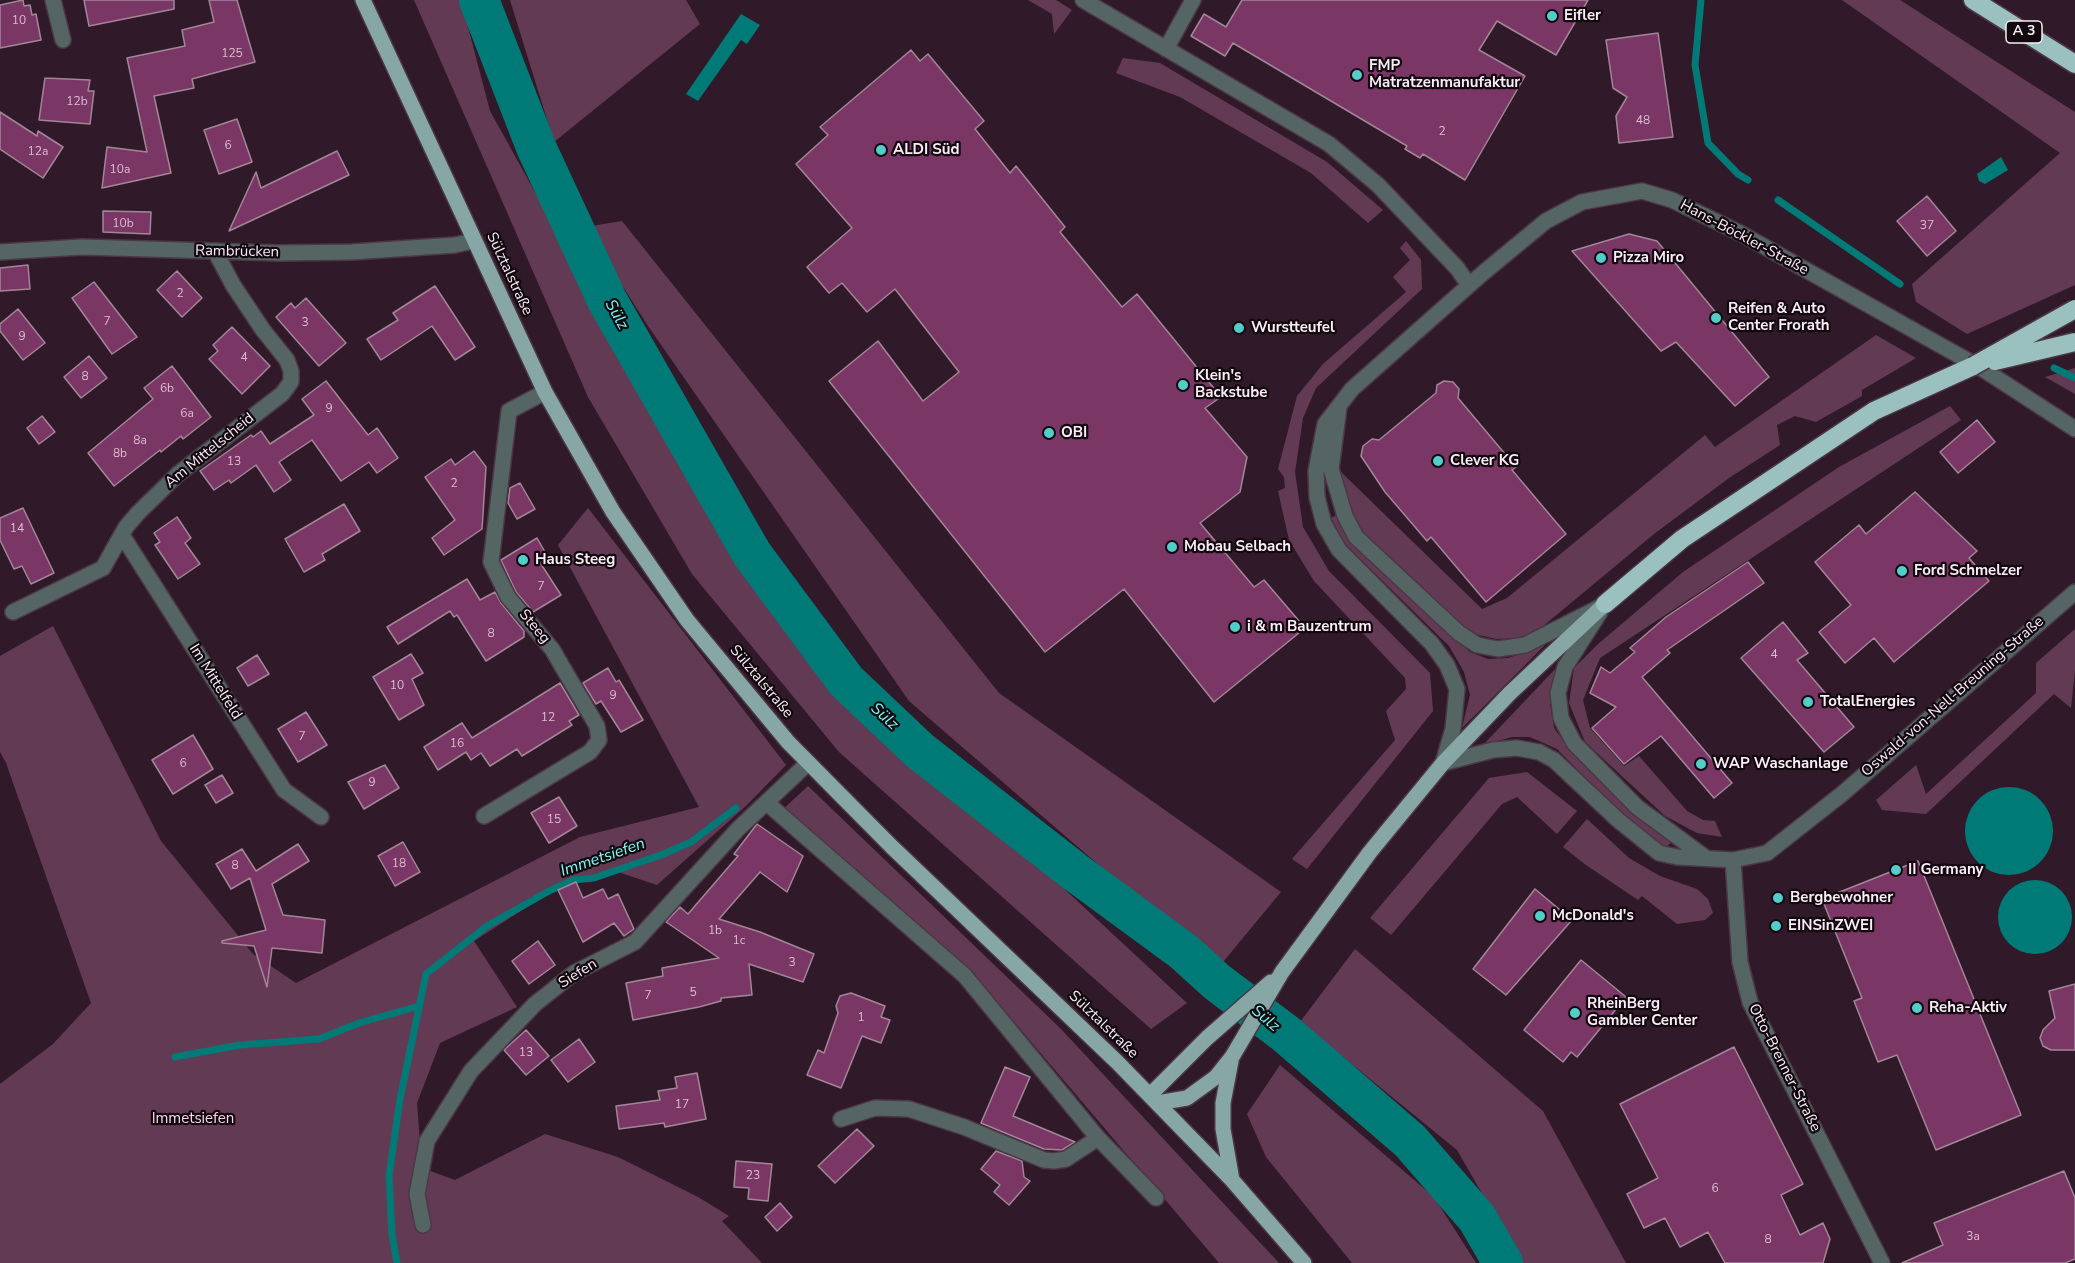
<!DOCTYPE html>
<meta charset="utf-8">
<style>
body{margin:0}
canvas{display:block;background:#301a29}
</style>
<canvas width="2075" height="1263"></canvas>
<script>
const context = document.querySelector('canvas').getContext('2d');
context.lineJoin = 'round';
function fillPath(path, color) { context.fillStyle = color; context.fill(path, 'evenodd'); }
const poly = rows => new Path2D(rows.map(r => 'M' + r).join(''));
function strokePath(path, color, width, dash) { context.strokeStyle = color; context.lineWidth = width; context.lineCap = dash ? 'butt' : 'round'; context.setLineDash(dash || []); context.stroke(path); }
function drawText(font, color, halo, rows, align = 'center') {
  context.font = font + ' "Nunito Sans",sans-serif'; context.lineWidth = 4.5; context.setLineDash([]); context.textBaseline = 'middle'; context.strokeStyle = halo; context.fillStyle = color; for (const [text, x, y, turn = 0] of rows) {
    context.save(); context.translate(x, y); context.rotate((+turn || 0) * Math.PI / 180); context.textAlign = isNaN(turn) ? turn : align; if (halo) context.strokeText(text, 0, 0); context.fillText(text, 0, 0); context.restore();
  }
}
fillPath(poly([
 [414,0,461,0,490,111,612,331,764,577,934,768,1187,1003,1151,1029,839,752,692,574,588,397],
 [510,0,686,0,700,24,554,142],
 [1028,0,1056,0,1072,10,1054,34,1052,14],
 [1842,0,1900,0,2075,112,2075,285,1967,334,1916,302,1912,284,2060,153],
 [1123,58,1160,63,1327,162,1383,210,1368,223,1311,173,1180,97,1116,73],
 [622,221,999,693,1281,892,1218,968,909,701,648,326,585,227],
 [1406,241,1421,260,1422,289,1316,388,1303,418,1295,472,1303,527,1329,571,1430,673,1433,711,1307,869,1292,859,1395,740,1386,711,1406,689,1405,678,1314,581,1289,540,1278,491,1285,488,1284,477,1278,469,1297,396,1323,364,1406,292,1393,277,1410,260,1400,248],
 [1876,335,1916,358,1862,390,1862,396,1816,422,1795,416,1777,425,1780,445,1729,478,1654,534,1542,627,1524,638,1497,639,1478,635,1454,620,1366,536,1348,508,1341,472,1482,609,1507,598,1705,435,1715,447],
 [2075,368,2075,394,2045,377],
 [1950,406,1961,420,1600,658,1583,700,1590,728,1624,766,1639,756,1687,811,1703,820,1715,821,1722,837,1697,833,1665,816,1585,742,1569,703,1574,668,1598,644,1683,572,1839,467],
 [588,508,786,765,746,806,657,885,618,872,573,881,555,889,474,941,517,1007,440,1043,417,1103,422,1168,455,1180,545,1134,618,1157,698,1197,729,1216,722,1221,762,1263,0,1263,0,1084,53,1044,91,1003,6,763,0,752,0,656,53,626,161,841,253,954,296,983,580,837,699,807,558,545],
 [1338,514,1351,540,1470,652,1488,659,1508,658,1545,645,1462,728,1470,695,1464,672,1449,646,1345,544,1331,518],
 [2075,629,2075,670,2071,708,2054,694,1926,814,1882,810,1876,800,1916,765,1926,794,2036,693,2036,663],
 [1558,666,1550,703,1554,728,1568,747,1636,817,1670,838,1671,843,1666,847,1655,842,1631,824,1557,749,1530,737,1512,737,1483,745],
 [1527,772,1577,811,1557,834,1517,797,1502,804,1391,935,1370,918,1489,778],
 [808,786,1061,1029,1279,1263,1219,1263,976,977,780,812],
 [1587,819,1629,858,1660,876,1697,889,1708,899,1713,913,1705,920,1677,924,1642,896,1638,900,1586,865,1563,847],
 [1355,949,1543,1111,1626,1263,1522,1263,1457,1150,1300,1022],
 [1280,1065,1434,1197,1476,1263,1352,1263,1266,1157,1247,1114]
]), '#633a54');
fillPath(poly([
 [741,14,760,25,747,44,741,40,698,101,686,94],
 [2001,157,2008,170,1985,184,1979,181,1977,174],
 '1965 831a44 44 0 1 1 88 0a44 44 0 1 1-88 0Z',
 '1998 917a37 37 0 1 1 74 0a37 37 0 1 1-74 0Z'
]), '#007a77');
strokePath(poly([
 [1701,0,1695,65,1708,143,1738,174,1748,180],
 [1778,200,1900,284],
 [2054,368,2075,378],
 [175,1057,240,1045,319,1039,359,1023,419,1006],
 [397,1263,392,1234,389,1176,400,1099,426,974,487,926,549,891,573,880,594,878,661,855,691,842,736,808]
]), '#007a77', 7);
strokePath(poly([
 [479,0,536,147,607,300,752,554,846,681,920,751,1075,872,1184,952,1217,982,1286,1034,1410,1141,1477,1218,1503,1263]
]), '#007a77', 40);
const building = poly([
 [23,0,24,6,30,5,32,15,36,14,41,40,0,48,0,5,23,0],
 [84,0,174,0,174,9,89,26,84,0],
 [209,0,237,0,255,62,192,79,194,88,154,96,171,173,102,188,107,147,147,152,127,58,185,46,182,30,214,22,209,0],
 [1242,0,1588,0,1556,55,1497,21,1479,50,1525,76,1465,180,1423,154,1420,158,1405,149,1407,146,1233,43,1225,56,1191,36,1204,14,1226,27,1242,0],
 [1658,33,1673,137,1619,143,1616,116,1627,97,1613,88,1606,40,1658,33],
 [911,50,920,61,928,54,984,121,975,129,1010,173,1016,166,1065,227,1060,232,1122,307,1137,294,1221,397,1205,408,1247,457,1240,492,1200,523,1254,587,1264,580,1305,628,1214,702,1124,589,1045,652,829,381,878,341,923,401,959,372,895,289,867,312,842,283,829,293,807,267,852,228,796,164,828,135,820,127,911,50],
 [45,78,90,80,88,91,94,91,90,124,39,120,45,78],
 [0,112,37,136,38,131,63,147,43,178,0,149,0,112],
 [237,119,252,162,219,174,204,130,237,119],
 [337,151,349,175,229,231,256,172,261,188,337,151],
 [1927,196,1956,231,1927,256,1897,221,1927,196],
 [103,211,151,212,150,234,103,232,103,211],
 [1629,234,1657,241,1769,377,1735,406,1676,342,1661,351,1572,251,1629,234],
 [28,265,30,289,0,291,0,268,28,265],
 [177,271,202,298,182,317,157,290,177,271],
 [94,282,137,337,112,354,72,298,94,282],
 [435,286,475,347,455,360,432,326,381,360,367,339,398,320,393,313,435,286],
 [306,298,346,343,319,366,276,317,291,303,295,308,306,298],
 [18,309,45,343,23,360,0,331,0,324,18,309],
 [232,327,270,366,242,394,209,359,218,351,213,345,232,327],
 [89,356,107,378,81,398,64,377,89,356],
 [172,366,211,417,183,439,181,436,161,452,160,450,114,486,88,453,153,399,144,388,172,366],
 [326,381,368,435,377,428,398,458,377,473,369,462,341,481,312,440,279,462,291,480,274,492,256,465,231,483,229,480,214,490,200,471,251,435,253,437,261,431,270,444,314,415,302,399,326,381],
 [1444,381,1453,382,1459,389,1458,398,1516,467,1512,470,1566,534,1486,602,1431,537,1427,541,1385,492,1361,456,1363,446,1372,439,1379,440,1436,393,1437,385,1444,381],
 [42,416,55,432,39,444,27,428,42,416],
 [1977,420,1995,442,1958,473,1940,452,1977,420],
 [474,451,486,467,482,529,444,555,432,538,455,520,425,477,451,459,455,465,474,451],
 [520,483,535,509,517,519,508,503,510,488,520,483],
 [1915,492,1977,551,1969,558,1989,581,1894,662,1874,638,1845,663,1819,632,1851,605,1815,562,1859,525,1866,534,1915,492],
 [344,504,360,531,322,554,325,560,304,572,285,539,344,504],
 [23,508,54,573,31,584,22,566,14,569,0,540,0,518,23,508],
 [177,517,191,538,185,543,200,564,178,579,155,545,160,542,154,533,177,517],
 [537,538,549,559,541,564,561,595,533,612,516,592,501,560,537,538],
 [1748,562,1764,583,1667,650,1670,653,1642,677,1732,783,1714,798,1661,736,1624,764,1592,728,1616,707,1590,693,1601,667,1610,673,1635,652,1630,648,1666,617,1748,562],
 [467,579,480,600,495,592,501,603,524,631,524,637,486,661,457,615,454,617,450,611,398,644,387,627,467,579],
 [1783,622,1808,653,1797,660,1854,727,1824,752,1741,658,1783,622],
 [411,654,423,673,412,679,424,705,399,720,373,677,411,654],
 [257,655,269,674,248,686,237,668,257,655],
 [608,668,616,682,619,680,643,720,621,732,601,701,596,704,583,683,608,668],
 [560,683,579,715,569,721,572,725,522,756,517,749,490,766,481,753,471,760,466,752,438,770,424,747,462,723,472,738,560,683],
 [306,712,327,745,298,762,278,729,306,712],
 [193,735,213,769,173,794,152,760,193,735],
 [385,765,399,788,364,809,348,782,385,765],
 [222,775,233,793,216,803,205,785,222,775],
 [559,797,577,826,549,843,531,813,559,797],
 [757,824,803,856,787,892,760,872,719,919,760,932,814,954,803,982,749,964,752,995,721,998,721,1001,699,1007,633,1020,626,983,663,976,662,968,719,958,666,922,680,907,688,914,738,856,734,854,757,824],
 [403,842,420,872,395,886,378,856,403,842],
 [298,844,309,861,272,884,283,915,325,920,322,953,272,948,267,987,254,946,222,943,222,941,266,930,250,878,231,889,216,864,242,849,256,871,298,844],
 [1918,861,2021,1115,1936,1150,1897,1055,1878,1062,1854,1001,1862,998,1822,899,1918,861],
 [576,882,583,898,603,889,608,899,618,894,634,929,624,936,614,923,583,942,558,890,576,882],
 [1535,889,1572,920,1506,995,1473,969,1535,889],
 [538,941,555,965,529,984,512,961,538,941],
 [1581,960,1626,997,1577,1057,1571,1052,1563,1062,1524,1030,1581,960],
 [2075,984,2075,1050,2051,1050,2043,1046,2040,1038,2043,1030,2055,1018,2049,991,2075,984],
 [851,993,885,1006,881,1017,890,1020,881,1043,862,1036,841,1088,807,1075,818,1050,824,1053,838,1013,836,1006,840,996,851,993],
 [526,1030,549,1056,526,1075,504,1050,526,1030],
 [579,1039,595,1062,568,1082,551,1060,579,1039],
 [1734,1047,1803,1184,1781,1195,1800,1235,1823,1223,1830,1239,1823,1263,1725,1263,1708,1232,1680,1247,1665,1218,1644,1228,1627,1194,1658,1178,1620,1104,1734,1047],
 [1005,1067,1030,1077,1013,1116,1075,1142,1062,1150,1044,1149,981,1123,1005,1067],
 [697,1073,706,1119,665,1127,664,1123,619,1129,616,1106,660,1100,658,1091,677,1088,675,1077,697,1073],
 [857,1129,874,1146,835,1183,818,1166,857,1129],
 [996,1151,1022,1161,1024,1177,1030,1181,1009,1205,994,1192,1000,1185,981,1169,996,1151],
 [736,1161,772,1164,768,1201,748,1199,749,1188,734,1187,736,1161],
 [2064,1171,2075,1198,2075,1259,2065,1263,1902,1263,1943,1245,1934,1223,2064,1171],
 [780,1203,792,1217,777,1231,765,1217,780,1203]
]);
fillPath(building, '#7a3664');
strokePath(building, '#a28697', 1.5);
const minor = poly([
 [53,0,63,40],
 [1083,0,1329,144,1378,185,1457,268,1469,285],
 [1166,49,1193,0],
 [0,252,82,247,278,253,352,252,455,245,473,241],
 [1339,407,1331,469,1345,516,1356,537,1459,633,1477,645,1498,649,1525,645,1598,608],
 [122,535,284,790,321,817],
 [13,612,103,568,126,527,138,513,178,474,282,394,291,382,291,371,287,360,263,330,233,285,215,251],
 [1600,612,1565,667,1558,693,1561,718,1574,743,1637,807,1706,858],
 [1443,763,1453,729,1457,689,1447,665,1432,644,1339,550,1324,524,1317,497,1316,471,1325,424,1352,389,1483,273,1546,221,1582,202,1642,191,1672,200,1740,233,1981,368,2075,429],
 [1443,763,1493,750,1517,748,1539,752,1554,760,1618,820,1659,853,1677,857,1733,860,1767,853,1842,794,2075,592],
 [767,803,965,976,1098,1138,1156,1198],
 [484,816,590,752,599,740,597,726,552,649,508,597,491,562,509,411,545,392],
 [1733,860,1740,962,1750,1002,1882,1263],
 [841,1119,875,1108,909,1109,964,1127,1044,1160,1054,1161,1066,1159,1098,1138],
 [423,1225,417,1194,427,1141,471,1071,535,1004,574,973,635,942,738,829,808,763]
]);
const major = poly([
 [363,0,545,392,613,512,687,620,788,742,892,847,1117,1062,1232,1180,1304,1263],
 [1231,1061,1223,1103,1223,1129,1232,1180],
 [1150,1095,1207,1038,1271,982],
 [1157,1103,1187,1098,1216,1077,1232,1057,1282,972,1370,852,1443,763,1510,693,1605,604]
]);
const highway = poly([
 [1973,0,2075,64],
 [1605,604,1682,539,1874,411,1973,366]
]);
strokePath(minor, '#4c3746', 18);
strokePath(major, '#4c3746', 18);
strokePath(highway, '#4c3746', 21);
strokePath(minor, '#556564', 15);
strokePath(major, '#86a7a5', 15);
strokePath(highway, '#9ac1bf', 18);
const highwayBridge = poly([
 [1995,361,2075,342],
 [1973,366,2075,309]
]);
strokePath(highwayBridge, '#4c3746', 21, []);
strokePath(highwayBridge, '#9ac1bf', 18);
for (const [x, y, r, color] of [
 [1552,16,6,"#53cdc9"],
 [1357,75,6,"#53cdc9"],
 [881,150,6,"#53cdc9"],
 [1601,258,6,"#53cdc9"],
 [1716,318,6,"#53cdc9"],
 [1239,328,6,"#53cdc9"],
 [1183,385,6,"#53cdc9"],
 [1049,433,6,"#53cdc9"],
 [1438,461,6,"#53cdc9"],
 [1172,547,6,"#53cdc9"],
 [523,560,6,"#53cdc9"],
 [1902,571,6,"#53cdc9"],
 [1235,627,6,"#53cdc9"],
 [1808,702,6,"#53cdc9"],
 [1701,764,6,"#53cdc9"],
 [1896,870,6,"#53cdc9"],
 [1778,898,6,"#53cdc9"],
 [1540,916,6,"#53cdc9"],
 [1776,926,6,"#53cdc9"],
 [1917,1008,6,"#53cdc9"],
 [1575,1013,6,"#53cdc9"]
]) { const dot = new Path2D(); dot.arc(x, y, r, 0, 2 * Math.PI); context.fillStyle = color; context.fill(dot); strokePath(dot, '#12090f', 2); }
drawText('12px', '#dbbed1', null, [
 ["10",19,21],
 ["125",232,54],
 ["12b",77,102],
 ["48",1643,121],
 ["2",1442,132],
 ["6",228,146],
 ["12a",38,152],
 ["10a",120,170],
 ["10b",123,224],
 ["37",1927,226],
 ["2",180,294],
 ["7",107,322],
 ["3",305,323],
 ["9",22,337],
 ["4",244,358],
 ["8",85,377],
 ["6b",167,389],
 ["9",329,409],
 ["6a",187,414],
 ["8a",140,441],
 ["8b",120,454],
 ["13",234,462],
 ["2",454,484],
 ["14",17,529],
 ["7",541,587],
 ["8",491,634],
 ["4",1774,655],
 ["10",397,686],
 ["9",613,696],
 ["12",548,718],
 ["7",302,737],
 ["16",457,744],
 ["6",183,764],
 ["9",372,783],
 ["15",554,820],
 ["18",399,864],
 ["8",235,866],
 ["1b",715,931],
 ["1c",739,941],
 ["3",792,963],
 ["5",693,993],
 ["7",648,996],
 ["1",861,1018],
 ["13",526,1053],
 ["17",682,1105],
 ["23",753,1176],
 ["6",1715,1189],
 ["3a",1973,1237],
 ["8",1768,1240]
]);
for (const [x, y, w] of [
 [2024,32,36]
]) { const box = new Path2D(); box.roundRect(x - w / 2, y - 11, w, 22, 4.5); context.fillStyle = '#12090f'; context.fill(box); strokePath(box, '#fbecf5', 1.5); }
drawText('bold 14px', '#fbecf5', null, [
 ["A 3",2024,32]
]);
drawText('bold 15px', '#fbecf5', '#12090f', [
 ["Eifler",1564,16],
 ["FMP",1369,66],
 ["Matratzenmanufaktur",1369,83],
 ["ALDI Süd",893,150],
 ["Pizza Miro",1613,258],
 ["Reifen & Auto",1728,309],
 ["Center Frorath",1728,326],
 ["Wurstteufel",1251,328],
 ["Klein's",1195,376],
 ["Backstube",1195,393],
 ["OBI",1061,433],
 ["Clever KG",1450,461],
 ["Mobau Selbach",1184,547],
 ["Haus Steeg",535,560],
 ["Ford Schmelzer",1914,571],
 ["i & m Bauzentrum",1247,627],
 ["TotalEnergies",1820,702],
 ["WAP Waschanlage",1713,764],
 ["II Germany",1908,870],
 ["Bergbewohner",1790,898],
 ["McDonald's",1552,916],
 ["EINSinZWEI",1788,926],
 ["RheinBerg",1587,1004],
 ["Gambler Center",1587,1021],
 ["Reha-Aktiv",1929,1008]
], 'left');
drawText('15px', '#fbecf5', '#12090f', [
 ["Hans-Böckler-Straße",1744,238,28],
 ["Rambrücken",237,252,1],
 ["Sülztalstraße",509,274,65],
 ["Am Mittelscheid",210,451,-39],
 ["Steeg",534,627,50],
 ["Im Mittelfeld",215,682,58],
 ["Sülztalstraße",761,682,50],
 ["Oswald-von-Nell-Breuning-Straße",1953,697,-41],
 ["Siefen",578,974,-32],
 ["Sülztalstraße",1103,1025,44],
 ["Otto-Brenner-Straße",1784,1068,63]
]);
drawText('15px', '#fed4ee', '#12090f', [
 ["Immetsiefen",193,1119]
]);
drawText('italic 16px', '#7bfaf5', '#12090f', [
 ["Sülz",616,315,61],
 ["Sülz",884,717,43],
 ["Immetsiefen",603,858,-19],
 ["Sülz",1265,1019,40]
]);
</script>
